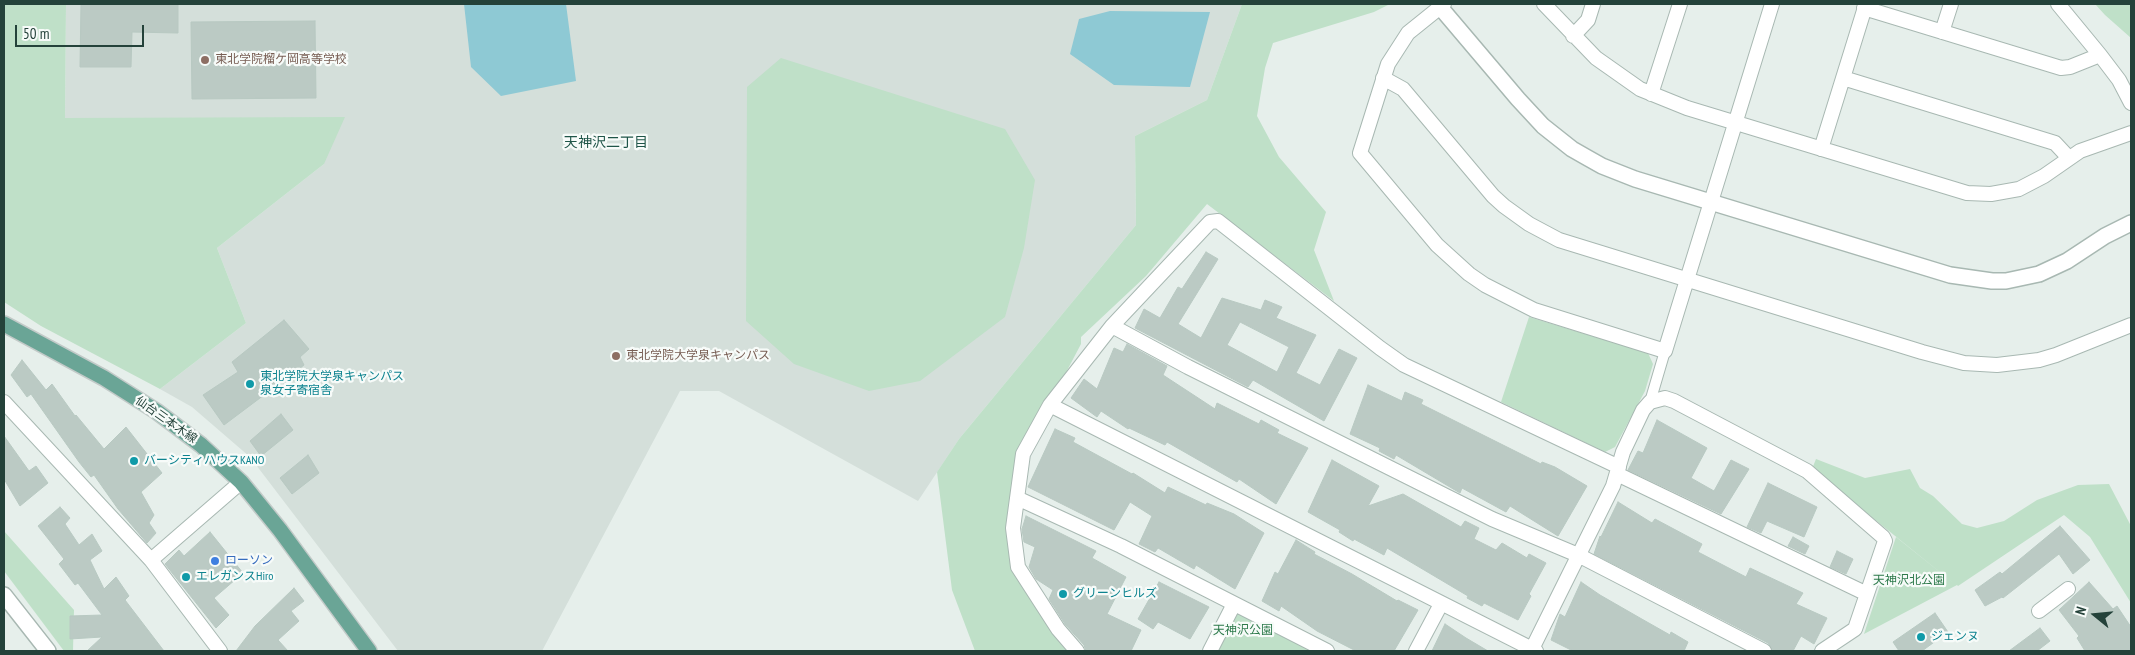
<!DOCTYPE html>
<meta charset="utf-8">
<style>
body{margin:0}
#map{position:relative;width:2135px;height:655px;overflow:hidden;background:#e6efeb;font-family:"PT Sans Narrow",sans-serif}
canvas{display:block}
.frame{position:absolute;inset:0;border:5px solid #24423a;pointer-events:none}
.north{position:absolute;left:2070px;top:590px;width:50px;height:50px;-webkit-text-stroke:4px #f7fbf9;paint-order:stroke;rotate:287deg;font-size:14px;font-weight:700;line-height:20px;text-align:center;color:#24423a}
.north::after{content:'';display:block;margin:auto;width:18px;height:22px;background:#24423a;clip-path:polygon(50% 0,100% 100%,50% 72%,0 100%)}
.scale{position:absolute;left:15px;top:25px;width:129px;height:22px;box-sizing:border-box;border:2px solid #24423a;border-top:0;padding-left:6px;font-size:15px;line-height:18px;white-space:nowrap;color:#24423a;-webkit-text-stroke:4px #f7fbf9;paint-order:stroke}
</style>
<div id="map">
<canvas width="2135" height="655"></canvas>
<div class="frame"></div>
<div class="north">N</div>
<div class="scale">50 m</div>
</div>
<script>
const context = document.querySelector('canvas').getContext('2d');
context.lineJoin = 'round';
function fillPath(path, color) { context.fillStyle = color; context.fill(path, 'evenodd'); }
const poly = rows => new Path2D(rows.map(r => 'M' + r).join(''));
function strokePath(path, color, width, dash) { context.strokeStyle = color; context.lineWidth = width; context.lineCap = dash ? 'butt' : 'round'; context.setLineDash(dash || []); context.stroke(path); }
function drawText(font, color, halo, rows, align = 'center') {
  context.font = font + ' "PT Sans Narrow","Noto Sans JP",sans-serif'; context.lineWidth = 4.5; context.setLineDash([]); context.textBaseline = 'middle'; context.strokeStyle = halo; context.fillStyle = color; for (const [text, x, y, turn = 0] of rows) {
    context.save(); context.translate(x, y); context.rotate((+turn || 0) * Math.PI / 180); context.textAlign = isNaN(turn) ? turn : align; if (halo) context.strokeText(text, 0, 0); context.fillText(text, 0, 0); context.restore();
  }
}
fillPath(poly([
 [66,4,1242,4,1207,100,1135,136,1136,225,959,439,918,501,719,391,680,391,542,651,398,651,250,457,192,407,160,389,246,323,217,248,324,164,65,118]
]), '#d4dfda');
fillPath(poly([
 [4,4,66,4,65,118,345,117,324,164,217,248,246,323,160,389,41,326,4,302],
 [1242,4,1390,4,1374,12,1273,43,1265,68,1257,116,1279,157,1326,212,1314,250,1334,301,1207,204,1146,276,1081,337,1081,344,1023,454,1018,567,1077,651,975,651,952,590,937,472,959,439,1136,225,1135,136,1207,100],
 [2095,4,2131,4,2131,38,2105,15],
 [781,58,1005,129,1035,180,1024,248,1005,317,920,381,869,391,794,364,746,321,747,87],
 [1529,317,1648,353,1653,364,1645,391,1615,447,1605,452,1501,402],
 [1816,459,1865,478,1910,469,1920,488,1933,496,1962,524,1977,528,2004,521,2037,500,2078,485,2109,484,2131,526,2131,603,2090,537,2064,515,1958,586,1957,585,1864,634,1896,537,1956,585,1812,469],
 [4,531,74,610,73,651,64,651,4,571],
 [1234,604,1327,651,1210,651]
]), '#bfe0c8');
fillPath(poly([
 [464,4,566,4,576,81,501,96,471,67],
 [1110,11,1210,12,1190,87,1114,85,1070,54,1079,19]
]), '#8ec9d4');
const building = poly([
 [81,4,178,4,178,33,132,32,131,67,80,67,81,4],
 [315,21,316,98,192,99,191,22,315,21],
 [1206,252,1218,259,1178,324,1201,338,1222,298,1261,310,1265,300,1282,307,1276,318,1316,335,1296,373,1320,385,1339,349,1357,358,1324,421,1253,380,1248,387,1135,328,1144,309,1160,318,1178,287,1182,289,1206,252],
 [1240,322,1289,347,1277,372,1227,345,1240,322],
 [284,320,309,349,300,357,304,365,224,425,203,395,238,372,232,362,284,320],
 [1127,344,1167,366,1163,375,1215,409,1217,403,1259,424,1261,420,1279,430,1277,433,1308,448,1276,504,1239,479,1237,482,1167,442,1165,445,1129,428,1128,429,1101,411,1097,417,1071,398,1084,379,1097,389,1114,348,1123,352,1127,344],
 [22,360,46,390,52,384,75,416,76,415,104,449,126,427,162,473,141,492,154,515,149,523,156,533,147,543,118,509,94,475,91,477,79,462,31,394,27,397,11,375,22,360],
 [1368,385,1402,401,1405,392,1423,400,1421,404,1541,464,1542,462,1555,467,1587,486,1558,536,1510,506,1506,512,1462,488,1460,493,1396,455,1394,459,1379,451,1380,448,1350,434,1368,385],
 [281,414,293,430,261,456,250,441,281,414],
 [1657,420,1707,448,1691,478,1714,491,1731,460,1749,469,1721,514,1628,470,1638,451,1643,453,1657,420],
 [1055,429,1075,438,1073,442,1132,474,1133,473,1165,493,1168,487,1206,505,1207,503,1234,514,1264,533,1235,589,1196,565,1194,569,1158,548,1155,552,1139,544,1152,516,1130,502,1114,530,1028,487,1055,429],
 [4,436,29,471,36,466,48,483,20,506,4,479,4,436],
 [308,455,319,473,292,494,280,478,308,455],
 [1332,460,1379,486,1368,506,1403,494,1461,527,1465,521,1479,528,1474,539,1496,550,1502,543,1527,558,1529,554,1546,563,1529,594,1531,596,1518,620,1484,603,1482,606,1467,598,1468,596,1387,548,1384,555,1354,539,1353,541,1339,532,1340,530,1308,512,1332,460],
 [1768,483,1817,507,1804,537,1767,521,1761,533,1747,527,1768,483],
 [1618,502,1652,523,1655,519,1702,544,1698,552,1746,577,1750,568,1803,593,1796,604,1827,618,1814,644,1801,636,1793,651,1773,651,1768,643,1594,554,1600,536,1601,537,1618,502],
 [60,507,70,518,65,524,79,545,92,534,102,551,90,560,104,589,116,577,129,596,125,600,164,651,87,651,102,637,70,639,70,616,102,615,78,583,75,585,59,564,64,559,38,526,60,507],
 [1026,516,1096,551,1092,558,1126,577,1107,614,1141,630,1131,651,1086,651,1084,645,1065,624,1049,599,1053,590,1036,579,1029,567,1035,547,1024,542,1022,529,1026,516],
 [2060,526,2090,560,2073,574,2059,554,2003,598,2002,597,1985,606,1975,590,2000,572,2002,574,2060,526],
 [210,532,243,573,214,598,229,615,216,628,165,564,179,550,184,556,210,532],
 [1793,537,1809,546,1805,554,1788,546,1793,537],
 [1296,540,1315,552,1314,554,1352,574,1397,601,1398,600,1418,610,1394,651,1356,651,1317,631,1281,606,1279,611,1262,601,1275,572,1278,574,1296,540],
 [1837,551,1853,559,1846,574,1830,567,1837,551],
 [1159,582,1209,607,1190,639,1158,622,1153,629,1138,619,1159,582],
 [1581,582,1600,595,1640,618,1670,635,1671,632,1688,642,1684,651,1573,651,1551,640,1560,614,1565,617,1581,582],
 [2089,582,2113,609,2117,606,2131,627,2131,651,2085,651,2077,638,2079,636,2059,610,2089,582],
 [294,588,304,601,291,611,299,621,278,640,288,651,236,651,255,626,294,588],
 [1935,613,1948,632,1922,651,1899,651,1893,642,1935,613],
 [1445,624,1466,638,1488,651,1432,651,1445,624],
 [2040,628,2050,641,2037,651,2009,651,2040,628]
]);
fillPath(building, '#bbcac4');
strokePath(building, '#b8c9c2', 1);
const pedestrian = poly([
 [1650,402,1665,351]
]);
const minor = poly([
 [1444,4,1408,33,1388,64,1360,153,1437,245,1469,274,1485,285,1534,310,1665,351,1772,4],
 [1544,4,1596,58,1640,89,1687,108,1967,193,1991,194,2019,189,2044,176,2080,151,2131,133],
 [2058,4,2100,55,2119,80,2131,103],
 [1864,8,2061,68,2070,67,2100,55],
 [1942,32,1951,4],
 [1573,36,1588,20,1593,4],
 [1383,78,1403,89,1493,196,1504,206,1529,224,1559,240,1922,352,1964,363,1997,365,2039,360,2056,355,2131,325],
 [1843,78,2055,143,2069,158],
 [1651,94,1680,4],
 [1821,149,1866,4],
 [1112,326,1188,367,1492,519,1578,555,1764,651],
 [4,402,151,560,220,651],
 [1050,405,1536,651],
 [1617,474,1867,594],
 [1017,498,1121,546,1327,651],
 [151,560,241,482],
 [2039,611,2068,589],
 [1077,651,1058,629,1018,567,1013,528,1023,454,1050,405,1112,326,1210,222,1218,221,1380,348,1404,365,1619,467],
 [1210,651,1234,604],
 [1416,651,1441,604],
 [1531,651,1613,486,1623,452,1643,410,1650,402,1665,398,1674,401,1807,471,1883,537,1885,541,1855,629,1822,651]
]);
const tertiary = poly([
 [1440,7,1518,99,1543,126,1572,149,1586,157,1602,166,1635,179,1950,275,1992,281,2006,281,2039,274,2067,261,2105,236,2131,223],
 [4,595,48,651]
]);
const primary = poly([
 [4,324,104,378,156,411,201,445,241,482,280,530,369,651]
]);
strokePath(pedestrian, '#a8b8b2', 12);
strokePath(minor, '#a8b8b2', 16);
strokePath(tertiary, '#a8b8b2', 18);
strokePath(primary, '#c2cac8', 18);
strokePath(pedestrian, '#fff', 10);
strokePath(minor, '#fff', 14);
strokePath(tertiary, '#fff', 15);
strokePath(primary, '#6aa596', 15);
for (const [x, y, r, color] of [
 [205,60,5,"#8d6e63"],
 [616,356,5,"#8d6e63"],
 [250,384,5,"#0f9aa8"],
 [134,461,5,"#0f9aa8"],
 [215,561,5,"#3f7fe0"],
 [186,577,5,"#0f9aa8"],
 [1063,594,5,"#0f9aa8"],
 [1921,637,5,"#0f9aa8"]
]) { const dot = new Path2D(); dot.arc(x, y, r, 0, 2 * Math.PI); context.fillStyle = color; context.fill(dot); strokePath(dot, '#f7fbf9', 2); }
drawText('12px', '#785e54', '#f7fbf9', [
 ["東北学院榴ケ岡高等学校",215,60],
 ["東北学院大学泉キャンパス",626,356]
], 'left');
drawText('12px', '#0d838f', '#f7fbf9', [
 ["東北学院大学泉キャンパス",260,377],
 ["泉女子寄宿舎",260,391],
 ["バーシティハウスKANO",144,461],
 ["エレガンスHiro",196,577],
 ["グリーンヒルズ",1073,594],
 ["ジェンヌ",1931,637]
], 'left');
drawText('12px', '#24423a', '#f7fbf9', [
 ["仙台三本木線",166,420,35]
]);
drawText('12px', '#366cbe', '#f7fbf9', [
 ["ローソン",225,561]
], 'left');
drawText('12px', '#2d7a4b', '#f7fbf9', [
 ["天神沢北公園",1909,581],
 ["天神沢公園",1243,631]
]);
drawText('14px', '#1f5548', '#f7fbf9', [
 ["天神沢二丁目",606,143]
]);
</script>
